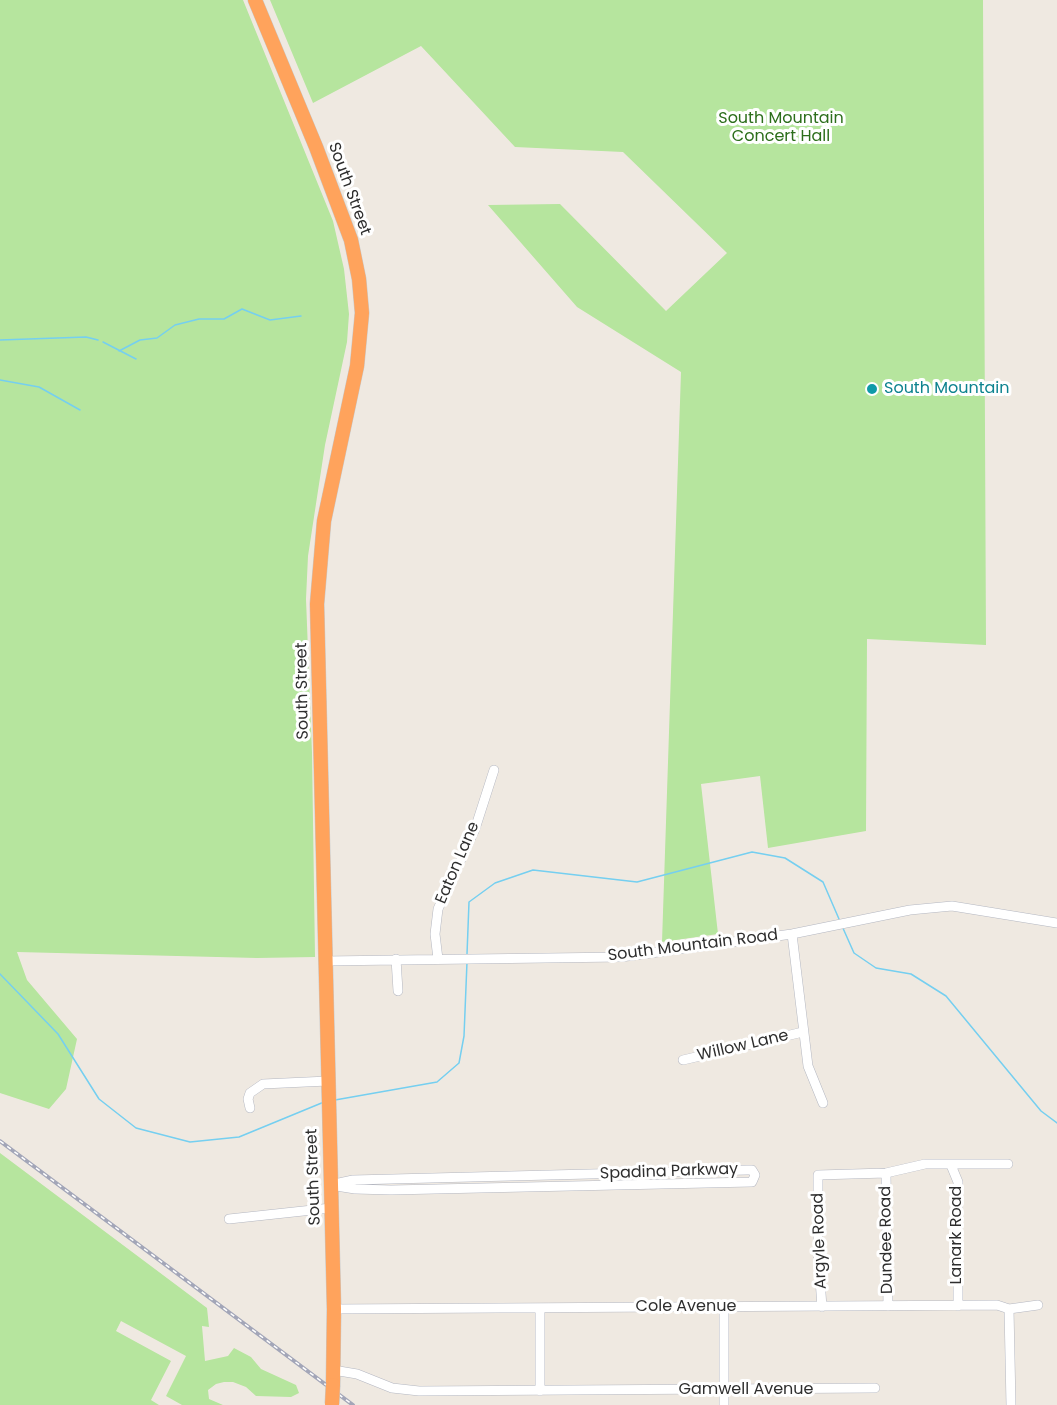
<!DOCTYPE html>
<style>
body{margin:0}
canvas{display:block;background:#efe9e1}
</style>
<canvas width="1057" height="1405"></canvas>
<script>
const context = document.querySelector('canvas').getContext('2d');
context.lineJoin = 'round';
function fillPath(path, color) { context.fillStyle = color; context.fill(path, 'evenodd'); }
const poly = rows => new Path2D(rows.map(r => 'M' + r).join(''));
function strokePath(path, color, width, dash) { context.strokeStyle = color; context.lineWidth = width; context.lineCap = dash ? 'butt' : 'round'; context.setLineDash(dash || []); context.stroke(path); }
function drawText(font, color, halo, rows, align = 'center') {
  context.font = font + ' Poppins,sans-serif'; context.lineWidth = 6; context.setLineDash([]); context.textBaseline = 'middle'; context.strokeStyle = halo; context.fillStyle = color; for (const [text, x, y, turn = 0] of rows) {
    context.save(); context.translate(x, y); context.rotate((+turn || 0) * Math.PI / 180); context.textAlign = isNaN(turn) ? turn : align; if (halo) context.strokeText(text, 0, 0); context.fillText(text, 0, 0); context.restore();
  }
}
fillPath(poly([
 [0,0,243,0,333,221,344,269,349,314,347,342,325,445,308,556,306,599,312,753,315,957,257,958,17,952,27,980,77,1039,66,1089,49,1109,0,1093],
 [270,0,983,0,986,645,867,639,866,831,768,848,760,776,701,784,718,934,662,942,681,372,577,307,488,205,560,204,666,311,727,253,623,152,515,147,421,46,313,103],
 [0,1153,207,1308,209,1327,202,1326,205,1361,228,1356,234,1348,251,1357,261,1369,296,1385,299,1393,291,1397,256,1396,246,1387,233,1382,224,1382,216,1384,208,1390,209,1399,223,1405,182,1405,166,1396,186,1356,121,1321,116,1331,171,1361,151,1400,159,1405,0,1405]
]), '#b6e59e');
strokePath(poly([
 [0,340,86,337,98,340],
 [103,342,136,359],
 [119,351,140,340,157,338,175,325,199,319,224,319,242,309,270,320,301,316],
 [0,380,39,387,80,410],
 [842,926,854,953,876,968,911,974,946,996,1041,1111,1057,1123],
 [467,954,469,902,495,883,533,870,637,882,752,852,785,858,823,882,839,919],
 [0,974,58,1034,99,1099,136,1128,190,1142,239,1137,324,1102],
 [335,1100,437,1082,459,1063,464,1036,467,962]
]), '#75cff0', 1.5);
const minor = poly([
 [792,934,808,1066,823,1103],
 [396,959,398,991],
 [438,959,435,934,438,909,475,829,494,770],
 [325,961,621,957,792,934,910,910,952,906,1057,923],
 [683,1060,803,1032],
 [250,1108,248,1099,250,1093,263,1084,328,1081],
 [951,1165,958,1182,958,1306],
 [747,1170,752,1170,755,1175,752,1182,391,1190,355,1189,330,1185,353,1180,747,1170],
 [886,1173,888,1306],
 [229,1219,331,1208],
 [724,1306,724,1405],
 [822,1307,818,1252,818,1175,886,1173,925,1164,1008,1164],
 [334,1309,997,1305,1009,1309,1038,1305],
 [1009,1309,1011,1405],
 [333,1370,357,1374,392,1388,419,1391,875,1388],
 [540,1391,540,1308]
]);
const highway = poly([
 [255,0,316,147,351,240,359,279,362,313,357,366,324,521,317,604,334,1309,333,1385]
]);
strokePath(minor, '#b4b7c1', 10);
strokePath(highway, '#c9c9c9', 15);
strokePath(minor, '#fff', 9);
strokePath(highway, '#ffa35c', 14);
const rail = poly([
 [0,1141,353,1405]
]);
strokePath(rail, '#a3a6b8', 4);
strokePath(rail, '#fff', 1.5, [4.5]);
const highwayBridge = poly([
 [332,1404,333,1385]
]);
strokePath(highwayBridge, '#c9c9c9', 15, []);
strokePath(highwayBridge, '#ffa35c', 14);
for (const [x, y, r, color] of [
 [872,389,6,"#0f9aa8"]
]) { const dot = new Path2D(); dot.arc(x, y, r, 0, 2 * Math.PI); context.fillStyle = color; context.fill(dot); strokePath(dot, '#fff', 2); }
drawText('16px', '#2c6e1b', '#fff', [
 ["South Mountain",781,119],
 ["Concert Hall",781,137]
]);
drawText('16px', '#2e2e2e', '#fff', [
 ["South Street",349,189,70],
 ["South Street",303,691,-91],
 ["Eaton Lane",458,863,-67],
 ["South Mountain Road",693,946,-7],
 ["Willow Lane",743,1046,-13],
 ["Spadina Parkway",669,1172,-2],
 ["South Street",314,1177,-92],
 ["Lanark Road",957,1235,-90],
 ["Dundee Road",887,1240,-91],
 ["Argyle Road",820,1241,-92],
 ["Cole Avenue",686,1307],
 ["Gamwell Avenue",746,1390]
]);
drawText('16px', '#0d838f', '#fff', [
 ["South Mountain",884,389]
], 'left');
</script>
